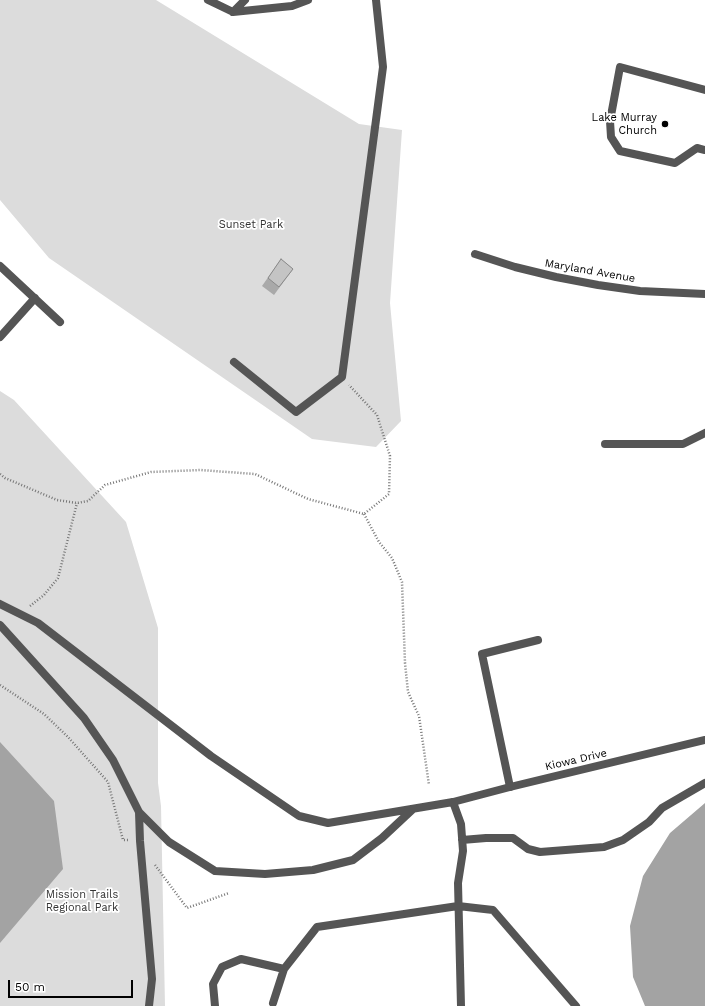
<!DOCTYPE html>
<style>
body{margin:0}
#map{position:relative;width:705px;height:1006px;overflow:hidden;background:#fff;font-family:"Work Sans",sans-serif}
canvas{display:block}
.scale{position:absolute;left:8px;top:980px;width:125px;height:18px;box-sizing:border-box;border:2px solid #000;border-top:0;padding-left:5px;font-size:12px;line-height:14px;white-space:nowrap;color:#000;-webkit-text-stroke:3px #fff;paint-order:stroke}
</style>
<div id="map">
<canvas width="705" height="1006"></canvas>
<div class="scale">50 m</div>
</div>
<script>
const context = document.querySelector('canvas').getContext('2d');
context.lineJoin = 'round';
function fillPath(path, color) { context.fillStyle = color; context.fill(path, 'evenodd'); }
const poly = rows => new Path2D(rows.map(r => 'M' + r).join(''));
function strokePath(path, color, width, dash) { context.strokeStyle = color; context.lineWidth = width; context.lineCap = dash ? 'butt' : 'round'; context.setLineDash(dash || []); context.stroke(path); }
function drawText(font, color, halo, rows, align = 'center') {
  context.font = font + ' "Work Sans",sans-serif'; context.lineWidth = 3.5; context.setLineDash([]); context.textBaseline = 'middle'; context.strokeStyle = halo; context.fillStyle = color; for (const [text, x, y, turn = 0] of rows) {
    context.save(); context.translate(x, y); context.rotate((+turn || 0) * Math.PI / 180); context.textAlign = isNaN(turn) ? turn : align; if (halo) context.strokeText(text, 0, 0); context.fillText(text, 0, 0); context.restore();
  }
}
fillPath(poly([
 [0,0,156,0,359,124,402,130,390,303,401,421,376,447,312,439,49,258,0,200],
 [0,391,14,400,126,522,158,628,158,783,161,806,165,1006,0,1006]
]), '#dcdcdc');
fillPath(poly([
 [0,742,54,801,63,869,0,943],
 [705,803,705,1006,645,1006,633,977,630,926,643,876,670,833]
]), '#a3a3a3');
strokePath(poly([
 [0,474,5,478,57,500,77,503,88,501,105,485,151,472,200,470,255,474,308,499,364,514,389,494,390,456,377,415,349,385],
 [364,514,379,542,392,558,402,582,405,663,408,692,419,716,429,785],
 [30,606,44,595,58,578,77,503],
 [0,685,44,714,68,737,108,782,123,840,128,840],
 [155,865,187,908,229,893]
]), '#777', 2.5, [1, 2]);
strokePath(poly([
 [208,0,233,12,245,0],
 [233,12,292,6,308,0],
 [705,90,620,67,610,121,611,137,620,151,675,163,697,148,705,150],
 [0,266,60,322],
 [0,337,35,298],
 [234,362,296,412,342,377,383,67,376,0],
 [605,444,683,444,705,433],
 [0,604,38,623,211,756,299,816,328,823,453,802,461,824,463,851,458,883,461,1006],
 [0,625,84,718,113,760,139,812,169,842,215,871,265,874,313,870,353,860,382,838,413,809],
 [510,787,482,654,538,640],
 [139,812,140,841,152,979,149,1006],
 [462,840,486,838,513,838,528,849,540,852,604,847,623,840,649,822,662,808,705,783],
 [273,1003,284,969,317,927,458,906,493,910,576,1006],
 [215,1006,213,984,222,967,241,959,284,969]
]), '#555', 8);
strokePath(poly([
 [475,254,515,267,556,277,598,285,640,291,705,294],
 [453,802,510,787,705,740]
]), '#555', 8);
fillPath(poly([
 [281,259,293,269,274,295,262,286]
]), '#a9a9a9');
const building = poly([
 [281,259,293,269,279,287,268,278,281,259]
]);
fillPath(building, '#c4c4c4');
strokePath(building, '#898989', 1);
for (const [x, y, r, color] of [
 [665,124,4,"#000"]
]) { const dot = new Path2D(); dot.arc(x, y, r, 0, 2 * Math.PI); context.fillStyle = color; context.fill(dot); strokePath(dot, '#fff', 1.5); }
drawText('11px', '#000', '#fff', [
 ["Lake Murray",657,118],
 ["Church",657,131]
], 'right');
drawText('11px', '#333', '#fff', [
 ["Sunset Park",251,225],
 ["Mission Trails",82,895],
 ["Regional Park",82,908]
]);
drawText('11px', '#000', '#fff', [
 ["Maryland Avenue",590,271,10],
 ["Kiowa Drive",576,760,-13]
]);
</script>
